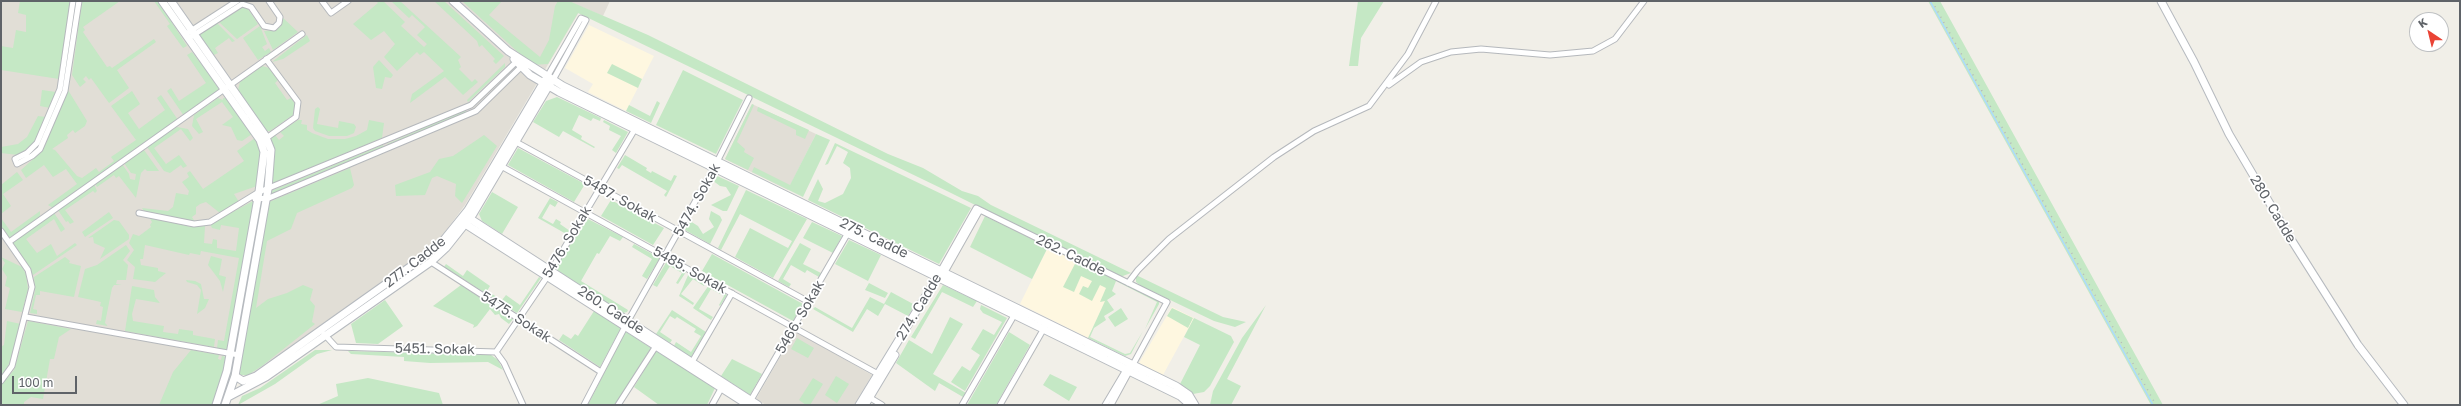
<!DOCTYPE html>
<style>
body{margin:0}
#map{position:relative;width:2461px;height:406px;overflow:hidden;background:#f1efe8;font-family:"Golos Text",sans-serif}
canvas{display:block}
.frame{position:absolute;inset:0;border:2px solid #5f6368;pointer-events:none}
.north{position:absolute;left:2409px;top:12px;width:40px;height:40px;box-sizing:border-box;background:#fff;border:1px solid #bfc1c3;border-radius:50%;rotate:325deg;font-size:11px;font-weight:700;line-height:16px;text-align:center;color:#5f6368}
.north::after{content:'';display:block;margin:auto;width:14px;height:18px;background:#ea4335;clip-path:polygon(50% 0,100% 100%,50% 72%,0 100%)}
.scale{position:absolute;left:12px;top:376px;width:65px;height:18px;box-sizing:border-box;border:2px solid #5f6368;border-top:0;padding-left:5px;font-size:12px;line-height:14px;white-space:nowrap;color:#5f6368;-webkit-text-stroke:3px #fff;paint-order:stroke}
</style>
<div id="map">
<canvas width="2461" height="406"></canvas>
<div class="frame"></div>
<div class="north">K</div>
<div class="scale">100 m</div>
</div>
<script>
const context = document.querySelector('canvas').getContext('2d');
context.lineJoin = 'round';
function fillPath(path, color) { context.fillStyle = color; context.fill(path, 'evenodd'); }
const poly = rows => new Path2D(rows.map(r => 'M' + r).join(''));
function strokePath(path, color, width, dash) { context.strokeStyle = color; context.lineWidth = width; context.lineCap = dash ? 'butt' : 'round'; context.setLineDash(dash || []); context.stroke(path); }
function drawText(font, color, halo, rows, align = 'center') {
  context.font = font + ' "Golos Text",sans-serif'; context.lineWidth = 3.5; context.setLineDash([]); context.textBaseline = 'middle'; context.strokeStyle = halo; context.fillStyle = color; for (const [text, x, y, turn = 0] of rows) {
    context.save(); context.translate(x, y); context.rotate((+turn || 0) * Math.PI / 180); context.textAlign = isNaN(turn) ? turn : align; if (halo) context.strokeText(text, 0, 0); context.fillText(text, 0, 0); context.restore();
  }
}
fillPath(poly([
 [589,25,654,56,626,111,588,92,593,84,565,68],
 [1048,247,1116,279,1088,338,1020,304],
 [1172,307,1194,318,1163,375,1139,363]
]), '#fef7e0');
fillPath(poly([
 [1,1,610,1,603,16,582,7,465,205,439,240,426,252,252,373,246,376,236,372,213,405,1,405],
 [752,104,816,134,788,190,725,159],
 [795,331,872,375,854,405,766,405,756,399]
]), '#e1ded6');
fillPath(poly([
 [20,1,71,1,59,79,1,70,1,46,13,48,16,30,26,32,26,15,18,13],
 [82,1,120,1,83,27,85,30,83,32,107,67,110,66,112,68,154,39,156,42,117,70,129,88,109,103,91,78,89,80,86,76,83,79,86,82,80,87,72,75],
 [154,1,158,1,187,46,183,48,167,26,170,24],
 [376,1,383,1,405,22,401,26,424,47,427,44,417,35,425,27,412,15,409,18,391,1,400,1,461,57,458,60,461,67,459,69,472,82,475,79,478,82,463,95,445,77,410,103,412,94,444,71,424,52,420,55,417,52,397,71,384,57,395,44,384,31,371,40,353,24,378,3],
 [434,1,444,1,504,56,496,64,493,61,495,59,482,45,479,47,477,41],
 [462,1,502,1,489,15,540,57,549,40,555,6,558,1,569,1,648,35,888,154,923,168,962,191,978,196,991,205,1131,273,1120,277,949,192,578,13,548,64,532,65],
 [1358,1,1384,1,1361,38,1358,66,1349,66],
 [1928,1,1940,1,2163,405,2151,405],
 [243,7,248,9,258,24,237,39,219,22],
 [283,18,298,32,273,50,264,31,276,30,281,26],
 [217,23,235,41,232,42,229,38,215,48,218,53,214,55,199,34],
 [260,26,267,44,262,47,265,51,269,48,271,52,258,60,243,38],
 [307,35,310,41,283,59,272,62],
 [192,52,219,87,217,92,184,116,167,91,171,88,179,101,206,83,187,55],
 [379,60,393,75,391,78,385,77,382,89,376,88,373,67],
 [505,63,505,67,468,102,467,100],
 [612,64,642,79,638,88,607,73],
 [262,66,269,68,278,80,275,83,287,100,291,98,295,104,293,115,270,131,266,131,238,90,240,82],
 [683,70,743,100,716,154,656,125],
 [42,90,56,92,50,108,40,106],
 [68,90,87,121,85,126,75,133,73,130,67,135,68,138,52,149,55,150,77,176,82,178,96,168,99,172,114,161,111,157,136,140,111,106,132,91,140,104,128,113,139,129,165,110,157,98,161,95,178,120,53,208,48,205,77,184,66,169,53,177,44,165,26,178,21,170,41,152],
 [557,97,601,118,600,121,593,118,591,121,579,115,572,130,582,136,581,139,595,147,594,148,563,131,559,137,533,122,546,101],
 [218,98,223,100,223,98,227,98,252,134,242,141,237,140,231,127,222,125,233,117,222,102,196,119,203,132,199,134,192,126,194,115],
 [657,101,660,103,651,123,626,111,629,105,650,116],
 [752,104,754,105,737,142,745,149,744,152,754,158,748,170,725,159],
 [318,107,320,109,317,124,338,128,339,121,354,124,356,127,354,133,347,136,329,136,315,131,313,128,315,109],
 [758,107,809,130,805,139,796,135,796,130,757,111],
 [465,110,466,112,387,145,387,144],
 [38,116,46,117,34,144,18,155,1,153,1,147,18,144,27,137],
 [298,120,302,120,301,124,307,125,307,130,312,133,328,139,345,139,356,136,367,130,369,120,384,123,382,138,271,184,275,152,271,138,275,135,279,140,284,136,280,132],
 [604,120,628,132,616,153,612,150,621,136,609,130,610,126,603,122],
 [177,127,188,129,193,138,190,141,181,129,154,148,166,164,179,155,187,166,183,168,181,165,170,173,164,171,147,147],
 [816,134,830,140,803,197,752,172,754,167,790,185],
 [484,135,497,146,462,203,455,196,456,184,437,176,432,178,425,195,396,196,395,185,430,172,439,159,453,156],
 [255,138,261,150,257,186,234,194,239,202,220,213,206,202,200,204,196,207,196,214,192,217,195,222,144,211,142,208,168,211,173,207,176,193,188,195,189,191,182,182,189,177,187,173,190,171,203,189,244,161,237,151],
 [835,143,971,208,939,264,808,200,818,179,823,189,818,201,825,203,843,194,851,178,850,168,843,163,848,152,837,146,828,164,825,165],
 [383,145,384,147,271,194,271,191],
 [518,148,585,184,574,202,508,165],
 [144,150,159,171,147,171,145,169,141,173,136,198,119,176,116,178,114,175,97,187,95,183,122,164,129,174,130,179,135,180,136,174,131,173,124,163],
 [625,155,647,168,646,170,651,173,652,171,671,181,674,175,677,176,666,197,664,195,667,191,622,165,619,169,617,168],
 [350,168,354,185,352,188,297,213,291,229,267,241,256,308,268,299,287,293,303,285,313,289,310,300,315,306,312,322,315,324,262,366,248,375,241,375,239,373,269,202],
 [17,172,23,180,3,194,11,206,1,214,1,185],
 [715,175,739,186,727,211,723,211,711,205,731,195,726,187,720,186,712,180],
 [94,184,97,191,95,193,93,191,65,210,74,222,70,224,68,221,66,222,58,210],
 [746,190,807,219,773,278,735,257,750,228,788,248,792,241,740,214,721,250,718,248],
 [492,192,518,207,502,234,482,221,479,214],
 [550,198,558,202,555,207,550,204,542,218,553,224,556,219,561,222,560,224,570,231,568,235,538,218],
 [255,200,228,350,217,348,218,340,224,341,239,258,201,251,200,255,190,253,189,255,145,245,143,259,140,259,141,265,158,268,158,271,166,273,155,282,133,279,135,267,127,260,134,250,129,243,133,234,139,236,151,227,150,225,152,222,149,217,191,227,205,226,204,243,212,244,213,239,217,240,217,248,236,251,239,228,221,225,220,230,212,228,210,224],
 [611,200,664,228,653,245,601,216],
 [261,201,263,202,236,353,234,353],
 [40,211,40,217,9,238,1,226,1,218,11,232],
 [711,211,720,216,722,220,710,244,685,230,690,221,698,226,703,234,714,227,709,219],
 [109,212,113,218,85,237,82,232],
 [54,213,65,229,61,232,54,219,26,239,37,253,51,244,57,256,75,243,77,245,33,275,12,242],
 [985,216,1048,247,1032,279,970,247],
 [586,218,623,237,620,241,610,236,599,254,597,253,581,281,628,310,627,312,623,313,555,269],
 [114,220,119,221,129,235,129,239,100,259,105,248,94,243,93,237,88,238],
 [812,222,842,236,833,253,803,238],
 [849,240,881,255,868,281,835,264],
 [800,243,811,249,803,264,821,273,819,277,807,270,805,273,791,265,783,279,791,284,789,287,778,281],
 [634,244,660,258,647,279,642,276,652,259,632,247],
 [126,245,130,251,123,260,128,265,126,280,117,280,116,284,122,285,114,285,112,288,105,323,108,326,96,324,97,320,101,321,103,307,100,306,101,302,78,297,85,269,97,265],
 [712,254,803,304,793,321,702,271],
 [211,256,222,259,219,275,226,277,223,292,220,281,208,265],
 [1,257,22,267,26,274,28,289,22,312,5,309,10,288,5,286,7,277,2,269,5,263],
 [65,257,70,261,69,263,81,266,74,297,40,291,40,295,36,295,33,309,37,310,37,314,30,313,35,291,34,277],
 [1077,260,1159,301,1159,304,1145,329,1157,302,1116,281,1112,291,1116,294,1107,300,1114,310,1104,316,1106,320,1094,328,1090,337,1125,354,1130,353,1143,331,1131,354,1125,356,1088,338,1105,301,1100,302,1106,288,1100,285,1092,301,1079,294,1083,286,1088,288,1092,281,1081,276,1074,292,1063,287],
 [667,261,686,272,678,284,676,283,682,273,670,266,657,287,653,285],
 [446,264,463,276,467,270,490,286,487,291,502,300,506,295,520,305,539,277,541,278,517,313,444,267],
 [689,273,706,283,704,286,693,279,681,294,694,303,693,305,679,296],
 [1136,275,1223,317,1246,322,1235,327,1214,321,1141,286,1136,282],
 [186,280,195,281,201,284,204,299,209,299,205,308,197,314,201,290,197,285,187,282],
 [869,283,888,293,885,298,865,290],
 [461,285,513,319,509,324,501,318,499,314,495,315,490,309,477,326,473,328,474,325,433,306],
 [709,285,727,295,720,306,719,305,724,296,711,289,699,309,713,317,711,320,693,308],
 [943,285,977,301,973,307,942,292,915,339,911,337],
 [132,286,154,290,155,297,160,303,136,299,132,314,133,321,164,326,163,332,178,334,179,329,193,331,193,335,215,339,214,347,125,331],
 [891,292,915,305,908,316,885,304,878,316,867,309,853,332,813,309,815,307,852,328,870,297,884,304],
 [385,300,403,326,378,344,356,343,351,324],
 [981,305,1007,318,965,391,951,382,962,366,970,371,980,355,971,349,983,329,994,335,1002,322,983,313,980,309],
 [1266,305,1227,379,1241,386,1231,405,1210,405,1213,391,1242,338],
 [1121,308,1128,319,1115,327,1108,317],
 [1172,308,1193,318,1188,328,1167,316],
 [672,310,706,332,691,357,674,346,676,342,691,352,701,336,694,332,696,329,677,317,675,319,670,316,660,332,672,340,670,343,656,334],
 [594,311,621,328,600,367,559,340,563,334,571,339,575,334,578,336],
 [950,317,963,324,933,374,966,393,963,397,939,383,935,391,896,363,909,340,932,354],
 [1194,318,1231,336,1234,342,1210,386,1204,392,1193,394,1180,384,1200,345,1184,337],
 [7,321,21,324,11,360,1,378,1,347,4,345],
 [28,321,71,329,59,337,54,359,50,359,43,399,31,397,24,402,24,405,1,405,1,385,14,370],
 [625,331,651,348,615,405,588,405],
 [1009,332,1030,345,996,405,967,405],
 [797,338,814,348,808,358,791,349],
 [191,350,219,355,218,359,221,360,222,356,227,357,213,405,159,405,173,372],
 [315,350,332,350,317,354,275,384,238,405,242,396,260,388],
 [348,351,491,355,498,360,503,370,488,362,430,363,404,361,404,357,351,354],
 [656,351,715,388,707,405,659,405,634,387],
 [732,359,762,374,750,395,721,376],
 [1050,374,1077,387,1069,401,1043,385],
 [836,376,849,384,837,403,825,395],
 [368,378,439,393,443,405,317,405,338,396,336,384],
 [813,378,823,384,810,405,806,405,799,400]
]), '#c5e8c5');
strokePath(poly([
 [1930,1,2153,405]
]), '#aadaff', 1.5);
const street = poly([
 [73,1,60,89,37,143,27,153,15,159,17,164,32,156,40,149,65,91,79,1],
 [322,1,331,13,348,1],
 [189,32,237,1],
 [192,36,242,4,251,7,264,26,274,28,279,23,280,17,269,1],
 [547,77,581,18,586,20,553,80],
 [1389,85,1421,62,1451,52,1481,49,1550,55,1593,51,1615,39,1644,1],
 [265,139,296,117,298,102,266,59],
 [516,142,809,302],
 [501,166,878,374],
 [255,199,269,198,476,111,521,67],
 [139,213,194,224,210,222,259,192,471,105,516,62],
 [1,231,28,270,32,287,12,366,1,381],
 [9,242,302,34],
 [431,262,601,372],
 [941,270,976,208,1167,302,1111,405],
 [945,272,980,210],
 [1128,283,1138,270,1169,239,1274,157,1314,131,1369,106,1408,54,1436,1],
 [26,317,239,355],
 [324,334,336,347,496,352,504,363,523,405],
 [496,352,547,277,635,129],
 [692,362,732,293],
 [867,396,882,405],
 [751,400,849,231],
 [584,405,628,321,714,168,749,98],
 [618,405,656,346],
 [712,405,722,387],
 [962,405,1016,312],
 [1000,405,1043,330],
 [1105,405,1127,368]
]);
const secondary = poly([
 [162,1,260,140,264,152,259,192,227,371,216,405],
 [171,1,265,135,271,150,268,189,235,376,225,405],
 [453,1,508,51,563,86,1176,386,1189,395,1195,405],
 [2161,1,2194,62,2229,134,2289,236,2358,345,2404,405],
 [514,59,530,75,559,92,1180,396,1190,405],
 [466,216,758,405],
 [462,222,748,405],
 [235,376,243,381,256,376,438,247,468,210,545,80],
 [230,396,266,377,432,261,446,248,473,214,551,82],
 [859,405,939,274],
 [865,405,895,355]
]);
strokePath(street, '#b5b8bc', 7);
strokePath(secondary, '#b6babf', 9);
strokePath(street, '#fff', 5);
strokePath(secondary, '#fff', 7);
strokePath(poly([
 [1932,1,2156,405]
]), '#b6b7b8', 1.5, [1, 5]);
drawText('14px', '#5f6368', '#fff', [
 ["5487. Sokak",620,199,29],
 ["5474. Sokak",697,200,-61],
 ["280. Cadde",2273,209,59],
 ["275. Cadde",874,238,26],
 ["5476. Sokak",567,242,-59],
 ["262. Cadde",1071,255,26],
 ["277. Cadde",415,262,-38],
 ["5485. Sokak",690,270,29],
 ["274. Cadde",919,307,-59],
 ["260. Cadde",611,310,33],
 ["5475. Sokak",516,317,33],
 ["5466. Sokak",800,317,-60],
 ["5451. Sokak",435,349,1]
]);
</script>
